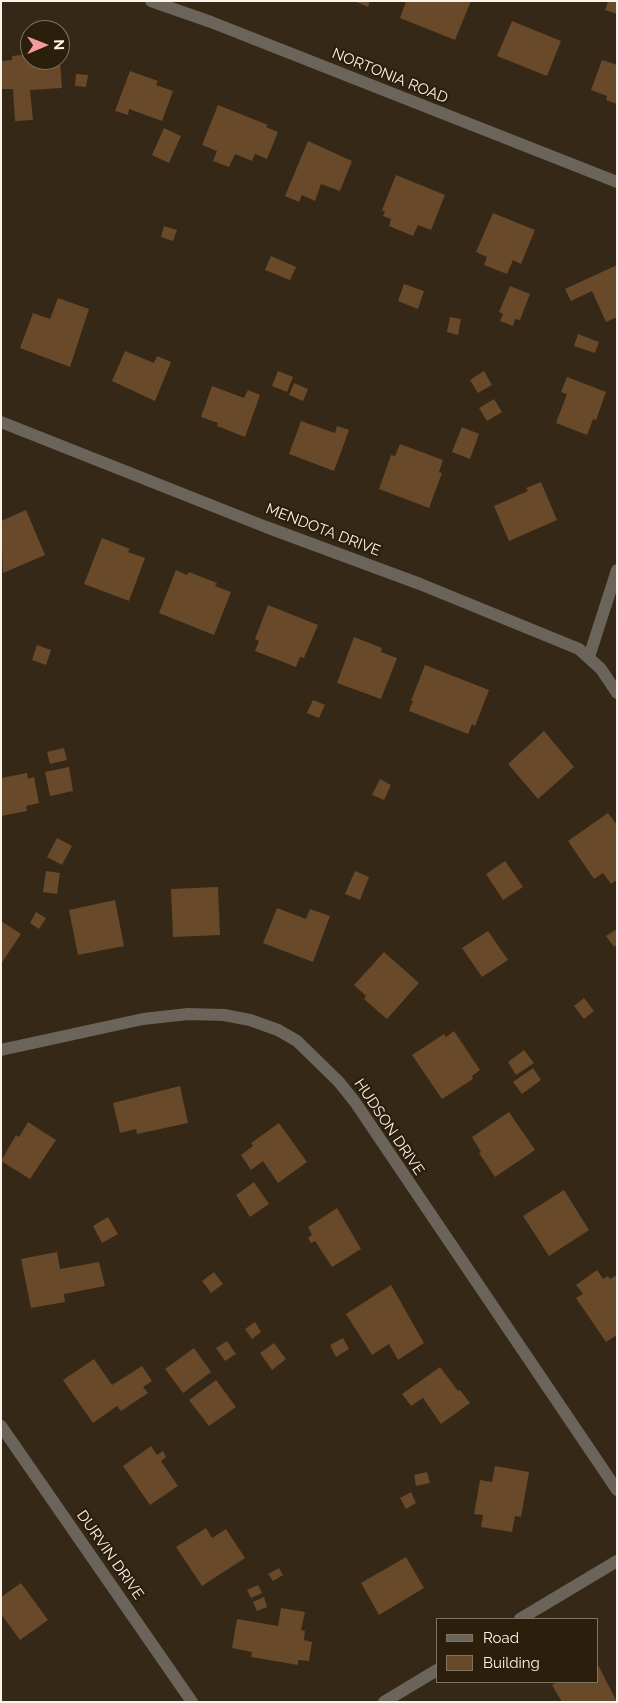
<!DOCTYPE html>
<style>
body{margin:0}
#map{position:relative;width:618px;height:1703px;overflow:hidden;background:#352816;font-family:Raleway,sans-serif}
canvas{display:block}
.frame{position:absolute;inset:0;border:2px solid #fbf3e7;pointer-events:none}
.legend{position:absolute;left:436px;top:1618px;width:162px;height:65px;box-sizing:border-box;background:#2b1f0c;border:1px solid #7e7464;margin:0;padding:6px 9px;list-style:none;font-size:15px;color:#fbf3e7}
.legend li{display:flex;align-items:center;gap:10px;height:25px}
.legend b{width:25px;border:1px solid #7e7464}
.north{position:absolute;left:20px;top:20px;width:50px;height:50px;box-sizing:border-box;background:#2b1f0c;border:1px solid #7e7464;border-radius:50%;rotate:89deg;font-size:14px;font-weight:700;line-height:20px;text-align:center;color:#fbf3e7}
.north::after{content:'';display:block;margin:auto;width:18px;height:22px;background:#f59b9d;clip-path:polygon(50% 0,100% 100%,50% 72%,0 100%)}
</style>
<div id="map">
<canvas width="618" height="1703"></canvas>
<div class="frame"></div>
<ul class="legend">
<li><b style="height:6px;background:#6a645b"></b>Road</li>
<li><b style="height:14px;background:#684929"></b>Building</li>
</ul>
<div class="north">N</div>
</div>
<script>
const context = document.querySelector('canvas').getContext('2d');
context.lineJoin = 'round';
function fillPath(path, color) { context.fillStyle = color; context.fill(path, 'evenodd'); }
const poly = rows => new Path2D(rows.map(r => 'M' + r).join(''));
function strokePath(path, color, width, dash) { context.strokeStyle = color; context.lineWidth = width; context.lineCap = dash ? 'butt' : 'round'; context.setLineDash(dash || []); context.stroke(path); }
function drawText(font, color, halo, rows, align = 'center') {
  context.font = font + ' Raleway,sans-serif'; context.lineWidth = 4.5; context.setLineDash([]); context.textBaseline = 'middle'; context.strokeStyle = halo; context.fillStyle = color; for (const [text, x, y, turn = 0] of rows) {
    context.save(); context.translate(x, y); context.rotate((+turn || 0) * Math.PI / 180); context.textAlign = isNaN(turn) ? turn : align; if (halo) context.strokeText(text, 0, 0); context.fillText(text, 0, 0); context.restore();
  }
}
fillPath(poly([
 [354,1,370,1,368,7],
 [406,1,471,1,455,40,400,18],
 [608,1,617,1,617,14,605,10],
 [512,21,561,41,547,76,497,56],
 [30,54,30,60,60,60,62,88,30,90,33,120,15,121,13,89,1,89,1,61,12,60,12,56],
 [602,60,617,65,617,104,606,100,607,96,591,90],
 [130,71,158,81,156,85,173,91,162,121,129,109,128,115,115,111],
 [76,74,88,75,86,87,75,86],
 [218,105,268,125,266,127,278,132,267,159,255,154,252,161,235,154,229,167,213,161,217,151,202,145],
 [164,128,181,136,169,163,152,155],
 [308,141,352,161,340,191,321,184,315,201,302,195,299,202,285,196],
 [396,175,445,195,431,230,418,225,413,236,389,226,391,219,383,216,385,212,382,210],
 [493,213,535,230,521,264,513,260,507,274,484,265,487,257,476,252],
 [164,226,177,230,173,241,161,237],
 [271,256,296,267,290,280,265,270],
 [617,265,617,317,606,322,592,291,571,301,565,289],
 [404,284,424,291,418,309,398,301],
 [510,286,530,294,520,320,515,319,513,326,500,321,503,314,499,312],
 [58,298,89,309,70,367,20,348,33,313,50,319],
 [450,317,461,319,458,335,447,332],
 [578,334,599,342,595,353,574,346],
 [125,351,154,363,157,356,171,362,155,401,112,381],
 [278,371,293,377,287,392,272,386],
 [484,371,492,385,478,393,470,380],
 [567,377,606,392,596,420,593,419,587,435,556,423,567,394,561,392],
 [294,383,308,389,303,401,289,395],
 [212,386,244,398,248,390,260,395,245,437,217,426,218,423,201,417],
 [494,399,502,412,487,421,479,408],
 [301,421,335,433,337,426,349,430,334,471,289,454],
 [462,427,479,434,470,459,452,452],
 [400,444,443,460,439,472,442,473,429,508,379,489,391,455,395,456],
 [541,482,557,520,509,541,494,506,528,491,526,488],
 [26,510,45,555,3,573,1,521],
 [102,538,130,549,128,552,145,558,129,601,84,584],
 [176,570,187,575,189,572,217,583,215,586,231,592,214,635,159,613],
 [268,605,318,625,304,658,300,657,296,667,255,651,259,641,255,639],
 [354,637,382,648,381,652,397,658,381,699,337,683],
 [37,645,51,650,46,665,32,660],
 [425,665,489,690,475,726,472,724,468,734,409,711,413,701,411,701],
 [313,700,325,705,319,718,307,713],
 [544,731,574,767,538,799,508,764],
 [64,748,67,760,50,764,47,752],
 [69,767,73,791,50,796,45,772],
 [27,773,28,779,34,777,39,803,26,806,27,811,1,816,1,778],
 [380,779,391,785,384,800,372,795],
 [608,813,617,825,617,880,611,884,603,873,594,879,568,841],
 [57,838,72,846,62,865,47,857],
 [505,861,523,887,503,900,486,874],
 [46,871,60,873,57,894,43,892],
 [355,871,369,877,360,900,345,894],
 [218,887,220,935,173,937,171,889],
 [115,900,124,946,78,955,69,910],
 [277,908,306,919,310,909,330,916,313,962,263,943],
 [36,912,46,918,39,929,30,923],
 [1,921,21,934,1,964],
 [617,929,617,945,614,947,606,936],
 [488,931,508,960,482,977,462,948],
 [384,952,419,983,387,1019,364,999,366,996,354,985],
 [584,998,594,1011,584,1019,574,1006],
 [454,1031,480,1070,472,1076,473,1079,442,1099,412,1055,444,1034,446,1037],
 [524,1050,534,1063,516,1075,508,1062],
 [533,1068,541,1080,522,1094,513,1082],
 [180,1086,188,1123,137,1134,136,1129,120,1133,113,1103],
 [509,1112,535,1150,495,1177,479,1153,481,1152,472,1137],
 [28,1122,56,1140,30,1179,1,1161,16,1135,19,1137],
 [279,1123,307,1162,278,1183,263,1161,251,1170,241,1155,253,1146,251,1143],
 [254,1182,269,1204,250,1217,236,1195],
 [564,1190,589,1230,549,1256,523,1216],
 [337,1208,361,1249,332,1267,315,1241,311,1243,308,1238,312,1235,308,1227],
 [108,1217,118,1234,102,1243,93,1226],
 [57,1252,60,1269,99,1262,105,1286,64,1294,65,1302,31,1308,21,1259],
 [597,1270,603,1279,608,1276,610,1279,617,1275,617,1335,606,1342,576,1298,583,1294,576,1285],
 [214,1272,223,1284,211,1293,202,1281],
 [391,1285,424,1343,398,1360,389,1344,372,1355,346,1314],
 [255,1322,261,1332,252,1339,245,1329],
 [343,1338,349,1349,336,1357,330,1345],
 [227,1341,236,1354,225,1361,216,1348],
 [274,1343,286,1359,272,1370,260,1353],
 [194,1348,211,1372,183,1393,165,1369],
 [94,1359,112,1385,142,1366,152,1381,143,1387,148,1393,121,1411,117,1406,93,1423,63,1380],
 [440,1367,458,1391,460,1390,470,1403,441,1424,423,1398,411,1406,402,1394],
 [216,1380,236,1407,209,1426,189,1400],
 [151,1446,157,1455,163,1451,166,1457,161,1461,178,1486,150,1505,123,1466],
 [495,1466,529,1472,521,1517,515,1516,512,1532,481,1527,483,1515,474,1514,480,1480,492,1482],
 [427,1472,430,1483,416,1486,414,1475],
 [411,1492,416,1503,406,1509,400,1498],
 [206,1528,212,1538,226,1529,245,1558,202,1586,176,1547],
 [406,1557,424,1588,379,1615,361,1583],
 [279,1568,283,1575,273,1581,268,1574],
 [21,1583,48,1620,20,1640,1,1614,1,1597],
 [258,1585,262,1593,251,1598,247,1590],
 [264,1597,267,1607,257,1611,253,1602],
 [281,1608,305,1612,301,1630,305,1631,304,1640,312,1642,309,1661,298,1660,298,1665,251,1657,252,1652,232,1648,237,1619,278,1626],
 [597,1663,617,1702,562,1702,552,1685,558,1682,597,1682]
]), '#684929');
strokePath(poly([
 [151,1,211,22,617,182],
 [1,422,266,527,420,584,579,649,601,669,617,693],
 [589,657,617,570],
 [1,1050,143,1019,188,1014,224,1015,250,1020,278,1030,297,1041,339,1082,355,1102,617,1490],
 [1,1426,192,1702],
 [520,1619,617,1561],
 [384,1702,437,1670]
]), '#6a645b', 12);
drawText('15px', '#fbf3e7', '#2b1f0c', [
 ["NORTONIA ROAD",390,76,22],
 ["MENDOTA DRIVE",323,530,21],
 ["HUDSON DRIVE",389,1127,56],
 ["DURVIN DRIVE",110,1555,55]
]);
</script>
